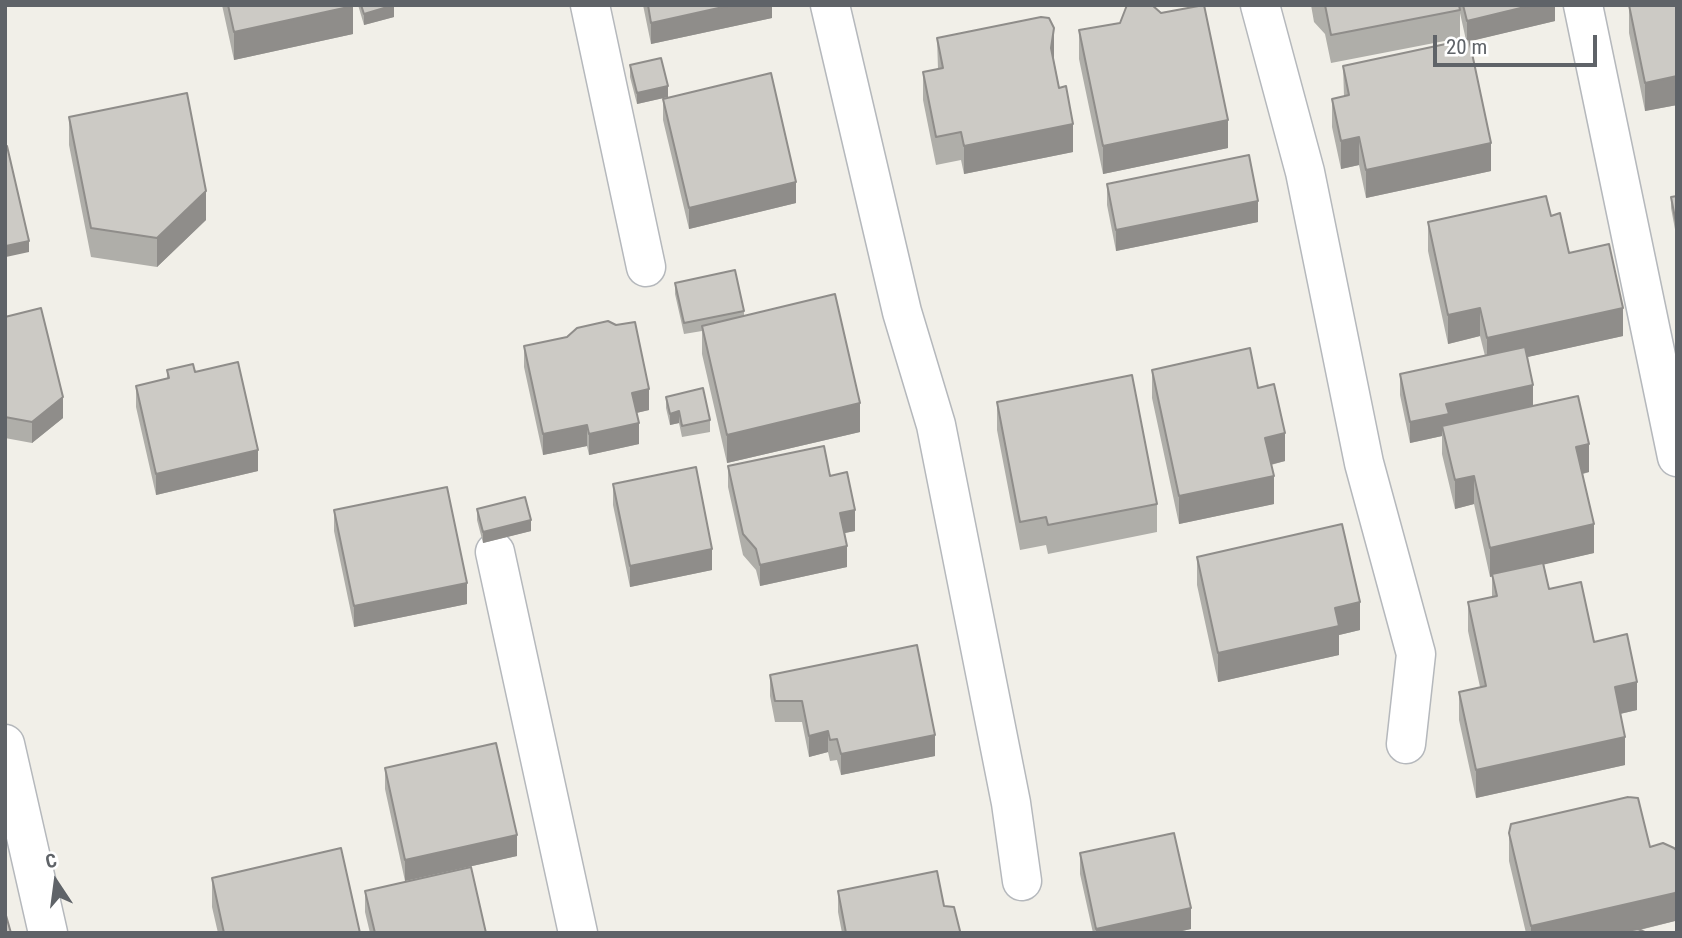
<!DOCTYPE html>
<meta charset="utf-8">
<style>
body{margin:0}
#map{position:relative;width:1682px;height:938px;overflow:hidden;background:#f1efe8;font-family:"Roboto Condensed",sans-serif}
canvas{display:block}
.frame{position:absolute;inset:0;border:7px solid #5f6368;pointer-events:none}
.north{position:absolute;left:21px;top:847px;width:70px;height:70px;-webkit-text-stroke:5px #fff;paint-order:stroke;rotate:347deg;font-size:19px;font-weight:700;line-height:28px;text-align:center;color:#5f6368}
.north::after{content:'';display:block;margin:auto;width:24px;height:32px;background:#5f6368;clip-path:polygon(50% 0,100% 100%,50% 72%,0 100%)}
.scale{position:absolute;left:1433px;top:35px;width:164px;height:32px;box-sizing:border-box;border:4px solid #5f6368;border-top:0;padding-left:9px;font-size:21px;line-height:24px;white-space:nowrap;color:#5f6368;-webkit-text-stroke:5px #fff;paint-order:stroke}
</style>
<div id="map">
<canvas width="1682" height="938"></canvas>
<div class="frame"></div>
<div class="north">С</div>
<div class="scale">20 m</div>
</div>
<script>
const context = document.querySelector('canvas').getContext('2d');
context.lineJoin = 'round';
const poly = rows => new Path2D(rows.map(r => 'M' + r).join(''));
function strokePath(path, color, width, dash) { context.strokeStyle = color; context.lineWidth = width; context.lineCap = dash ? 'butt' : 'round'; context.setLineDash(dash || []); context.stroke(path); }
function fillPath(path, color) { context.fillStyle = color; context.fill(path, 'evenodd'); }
const street = poly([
 [590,5,646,267],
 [830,5,902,312,936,425,1011,803,1022,881],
 [1260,5,1305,172,1364,463,1416,654,1406,744],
 [1583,5,1677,457],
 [495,552,578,933],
 [5,744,48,933]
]);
strokePath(street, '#b5b8bc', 41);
strokePath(street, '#fff', 38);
fillPath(poly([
 [222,5,353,5,353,34,234,60],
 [358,5,394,5,394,17,364,25],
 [643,5,772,5,772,18,651,44],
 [1311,5,1555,5,1555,21,1470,41,1491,171,1366,198,1359,165,1341,169,1332,127,1332,99,1344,96,1343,66,1466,40,1460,13,1460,38,1331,63,1325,34,1314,22],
 [1629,5,1677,5,1677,105,1645,111,1629,33],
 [1079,30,1228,148,1103,174,1079,59],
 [937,38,1054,56,1054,61,1073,152,964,174,961,160,936,165,923,100,923,72,938,69],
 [630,65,668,97,637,104,630,77],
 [663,99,796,203,689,229,663,120],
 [69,117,206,220,157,267,91,257,69,145],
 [1107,184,1258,222,1116,251,1107,205],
 [1677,196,1677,240,1671,208,1671,197],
 [1551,216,1569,253,1623,336,1527,357,1533,406,1589,472,1583,474,1594,553,1544,564,1549,589,1594,642,1637,710,1620,714,1625,765,1476,798,1459,720,1459,692,1480,687,1468,631,1468,602,1492,597,1492,576,1490,577,1474,504,1455,509,1442,454,1442,436,1410,443,1400,395,1400,374,1485,356,1480,336,1448,344,1428,251,1428,222],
 [675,283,744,311,744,316,860,432,727,463,702,354,702,331,684,334,675,294],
 [5,317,63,418,32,443,5,438],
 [524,346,649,410,636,413,639,444,589,455,587,446,543,455,524,367],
 [167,370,195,372,258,471,156,495,136,407,136,386,167,379],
 [1152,370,1258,388,1285,461,1271,465,1274,504,1179,524,1152,398],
 [666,397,710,420,710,432,682,437,679,423,670,425,666,408],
 [997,402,1157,504,1157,532,1048,554,1046,545,1020,550,997,430],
 [728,466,830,476,855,531,844,533,847,567,760,586,756,570,743,555,728,487],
 [613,484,712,570,630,587,613,505],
 [477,509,531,531,483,543,477,520],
 [334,510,467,604,354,627,334,531],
 [1197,557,1360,630,1339,635,1339,655,1218,682,1197,585],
 [770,675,935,756,841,775,837,760,830,761,828,752,809,757,802,722,775,722,770,696],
 [385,768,517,856,405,881,385,789],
 [1509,833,1650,847,1675,921,1640,930,1647,933,1526,933,1509,861],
 [1080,853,1191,929,1173,933,1093,933,1080,874],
 [212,878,360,933,218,933,212,907],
 [365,891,486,933,370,933,365,912],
 [838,891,944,906,960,933,842,933,838,912]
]), '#afaea9');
fillPath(poly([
 [394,5,394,17,364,25,364,14],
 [732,5,772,5,772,18,651,44,651,23],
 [1533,5,1555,5,1555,21,1467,42,1467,21],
 [353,6,353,34,234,60,234,32],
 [1054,28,1054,56,1051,76,1051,48],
 [1677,76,1677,105,1645,111,1645,83],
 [668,86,668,97,637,104,637,93],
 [1228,120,1228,148,1103,174,1103,146],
 [1073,124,1073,152,964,174,964,146],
 [1359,137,1359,165,1341,169,1341,141],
 [1491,143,1491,171,1366,198,1366,170],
 [796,182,796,203,689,229,689,208],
 [206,191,206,220,157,267,157,238],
 [1258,201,1258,222,1116,251,1116,230],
 [29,241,29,252,6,257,6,246],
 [1480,308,1480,336,1448,344,1448,315],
 [1623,308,1623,336,1487,366,1487,338],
 [1533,385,1533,406,1442,426,1442,436,1410,443,1410,422,1446,404],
 [649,389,649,410,632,414,632,393],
 [63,397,63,418,32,443,32,422],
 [860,403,860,432,727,463,727,435],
 [679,411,679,423,670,425,670,414],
 [639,423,639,444,589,455,589,434],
 [587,425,587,446,543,455,543,434],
 [1285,433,1285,461,1265,466,1265,438],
 [1589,444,1589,472,1576,475,1576,447],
 [258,450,258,471,156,495,156,474],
 [1274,476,1274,504,1179,524,1179,496],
 [1474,476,1474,504,1455,509,1455,480],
 [855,510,855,531,840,534,840,513],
 [531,520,531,531,483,543,483,532],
 [1594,524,1594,553,1490,577,1490,548],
 [847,546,847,567,760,586,760,565],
 [712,549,712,570,630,587,630,566],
 [467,583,467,604,354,627,354,606],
 [1360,602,1360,630,1339,635,1339,655,1218,682,1218,653,1335,608],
 [1637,682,1637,710,1615,715,1615,687],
 [828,731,828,752,809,757,809,736],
 [935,735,935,756,841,775,841,754],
 [1625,737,1625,765,1476,798,1476,770],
 [517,835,517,856,405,881,405,860],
 [1677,891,1677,919,1675,921,1626,933,1531,933,1531,926],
 [1191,908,1191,929,1173,933,1096,933,1096,929]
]), '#8f8d8a');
const building = poly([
 [228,5,353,5,353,6,234,32,228,5],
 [361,5,394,5,364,14,361,5],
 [648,5,732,5,651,23,648,5],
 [1127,5,1152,5,1161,13,1204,5,1228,120,1103,146,1079,30,1120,23,1127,5],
 [1325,5,1459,5,1460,10,1331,35,1325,5],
 [1463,5,1533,5,1467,21,1463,5],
 [1629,5,1677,5,1677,76,1645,83,1629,5],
 [1041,17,1049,18,1054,28,1051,48,1059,88,1066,86,1073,124,964,146,961,132,936,137,923,72,943,68,937,38,1041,17],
 [1469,39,1491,143,1366,170,1359,137,1341,141,1332,99,1349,95,1343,66,1469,39],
 [661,58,668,86,637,93,630,65,661,58],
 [771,73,796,182,689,208,663,99,771,73],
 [187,93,206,191,157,238,91,228,69,117,187,93],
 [7,146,29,241,6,246,5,147,7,146],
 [1249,155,1258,201,1116,230,1107,184,1249,155],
 [1546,196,1551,216,1560,213,1569,253,1609,244,1623,308,1487,338,1480,308,1448,315,1428,222,1546,196],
 [1677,196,1677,228,1671,197,1677,196],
 [735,270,744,311,684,323,675,283,735,270],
 [835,294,860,403,727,435,702,326,835,294],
 [41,308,63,397,32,422,5,417,5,317,41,308],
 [608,321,616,325,635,322,649,389,632,393,639,423,589,434,587,425,543,434,524,346,567,337,577,328,608,321],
 [1525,347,1533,385,1446,404,1449,414,1410,422,1400,374,1525,347],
 [1250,348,1258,388,1274,384,1285,433,1265,438,1274,476,1179,496,1152,370,1250,348],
 [238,362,258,450,156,474,136,386,169,378,167,370,193,364,195,372,238,362],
 [1132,375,1157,504,1048,525,1046,517,1020,522,997,402,1132,375],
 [703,388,710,420,682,426,679,411,670,414,666,397,703,388],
 [1578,396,1589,444,1576,447,1594,524,1490,548,1474,476,1455,480,1442,426,1578,396],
 [824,446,830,476,847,472,855,510,840,513,847,546,760,565,756,549,743,534,728,466,824,446],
 [696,467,712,549,630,566,613,484,696,467],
 [447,487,467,583,354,606,334,510,447,487],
 [525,497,531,520,483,532,477,509,525,497],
 [1342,524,1360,602,1335,608,1339,626,1218,653,1197,557,1342,524],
 [1543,563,1549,589,1581,582,1594,642,1627,634,1637,682,1615,687,1625,737,1476,770,1459,692,1486,686,1468,602,1497,596,1492,574,1543,563],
 [917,645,935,735,841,754,837,739,830,740,828,731,809,736,802,701,775,701,770,675,917,645],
 [496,743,517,835,405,860,385,768,496,743],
 [1628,797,1638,798,1650,847,1663,843,1674,848,1677,851,1677,891,1675,893,1531,926,1509,833,1511,824,1628,797],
 [1174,833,1191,908,1096,929,1080,853,1174,833],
 [341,848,360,933,224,933,212,878,341,848],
 [471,867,486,933,375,933,365,891,471,867],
 [937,871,944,906,954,907,960,931,959,933,846,933,838,891,937,871],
 [5,912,11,933,5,933,5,912],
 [1638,929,1647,933,1616,933,1638,929]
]);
fillPath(building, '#cccac5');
strokePath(building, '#8f8d8a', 2);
</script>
